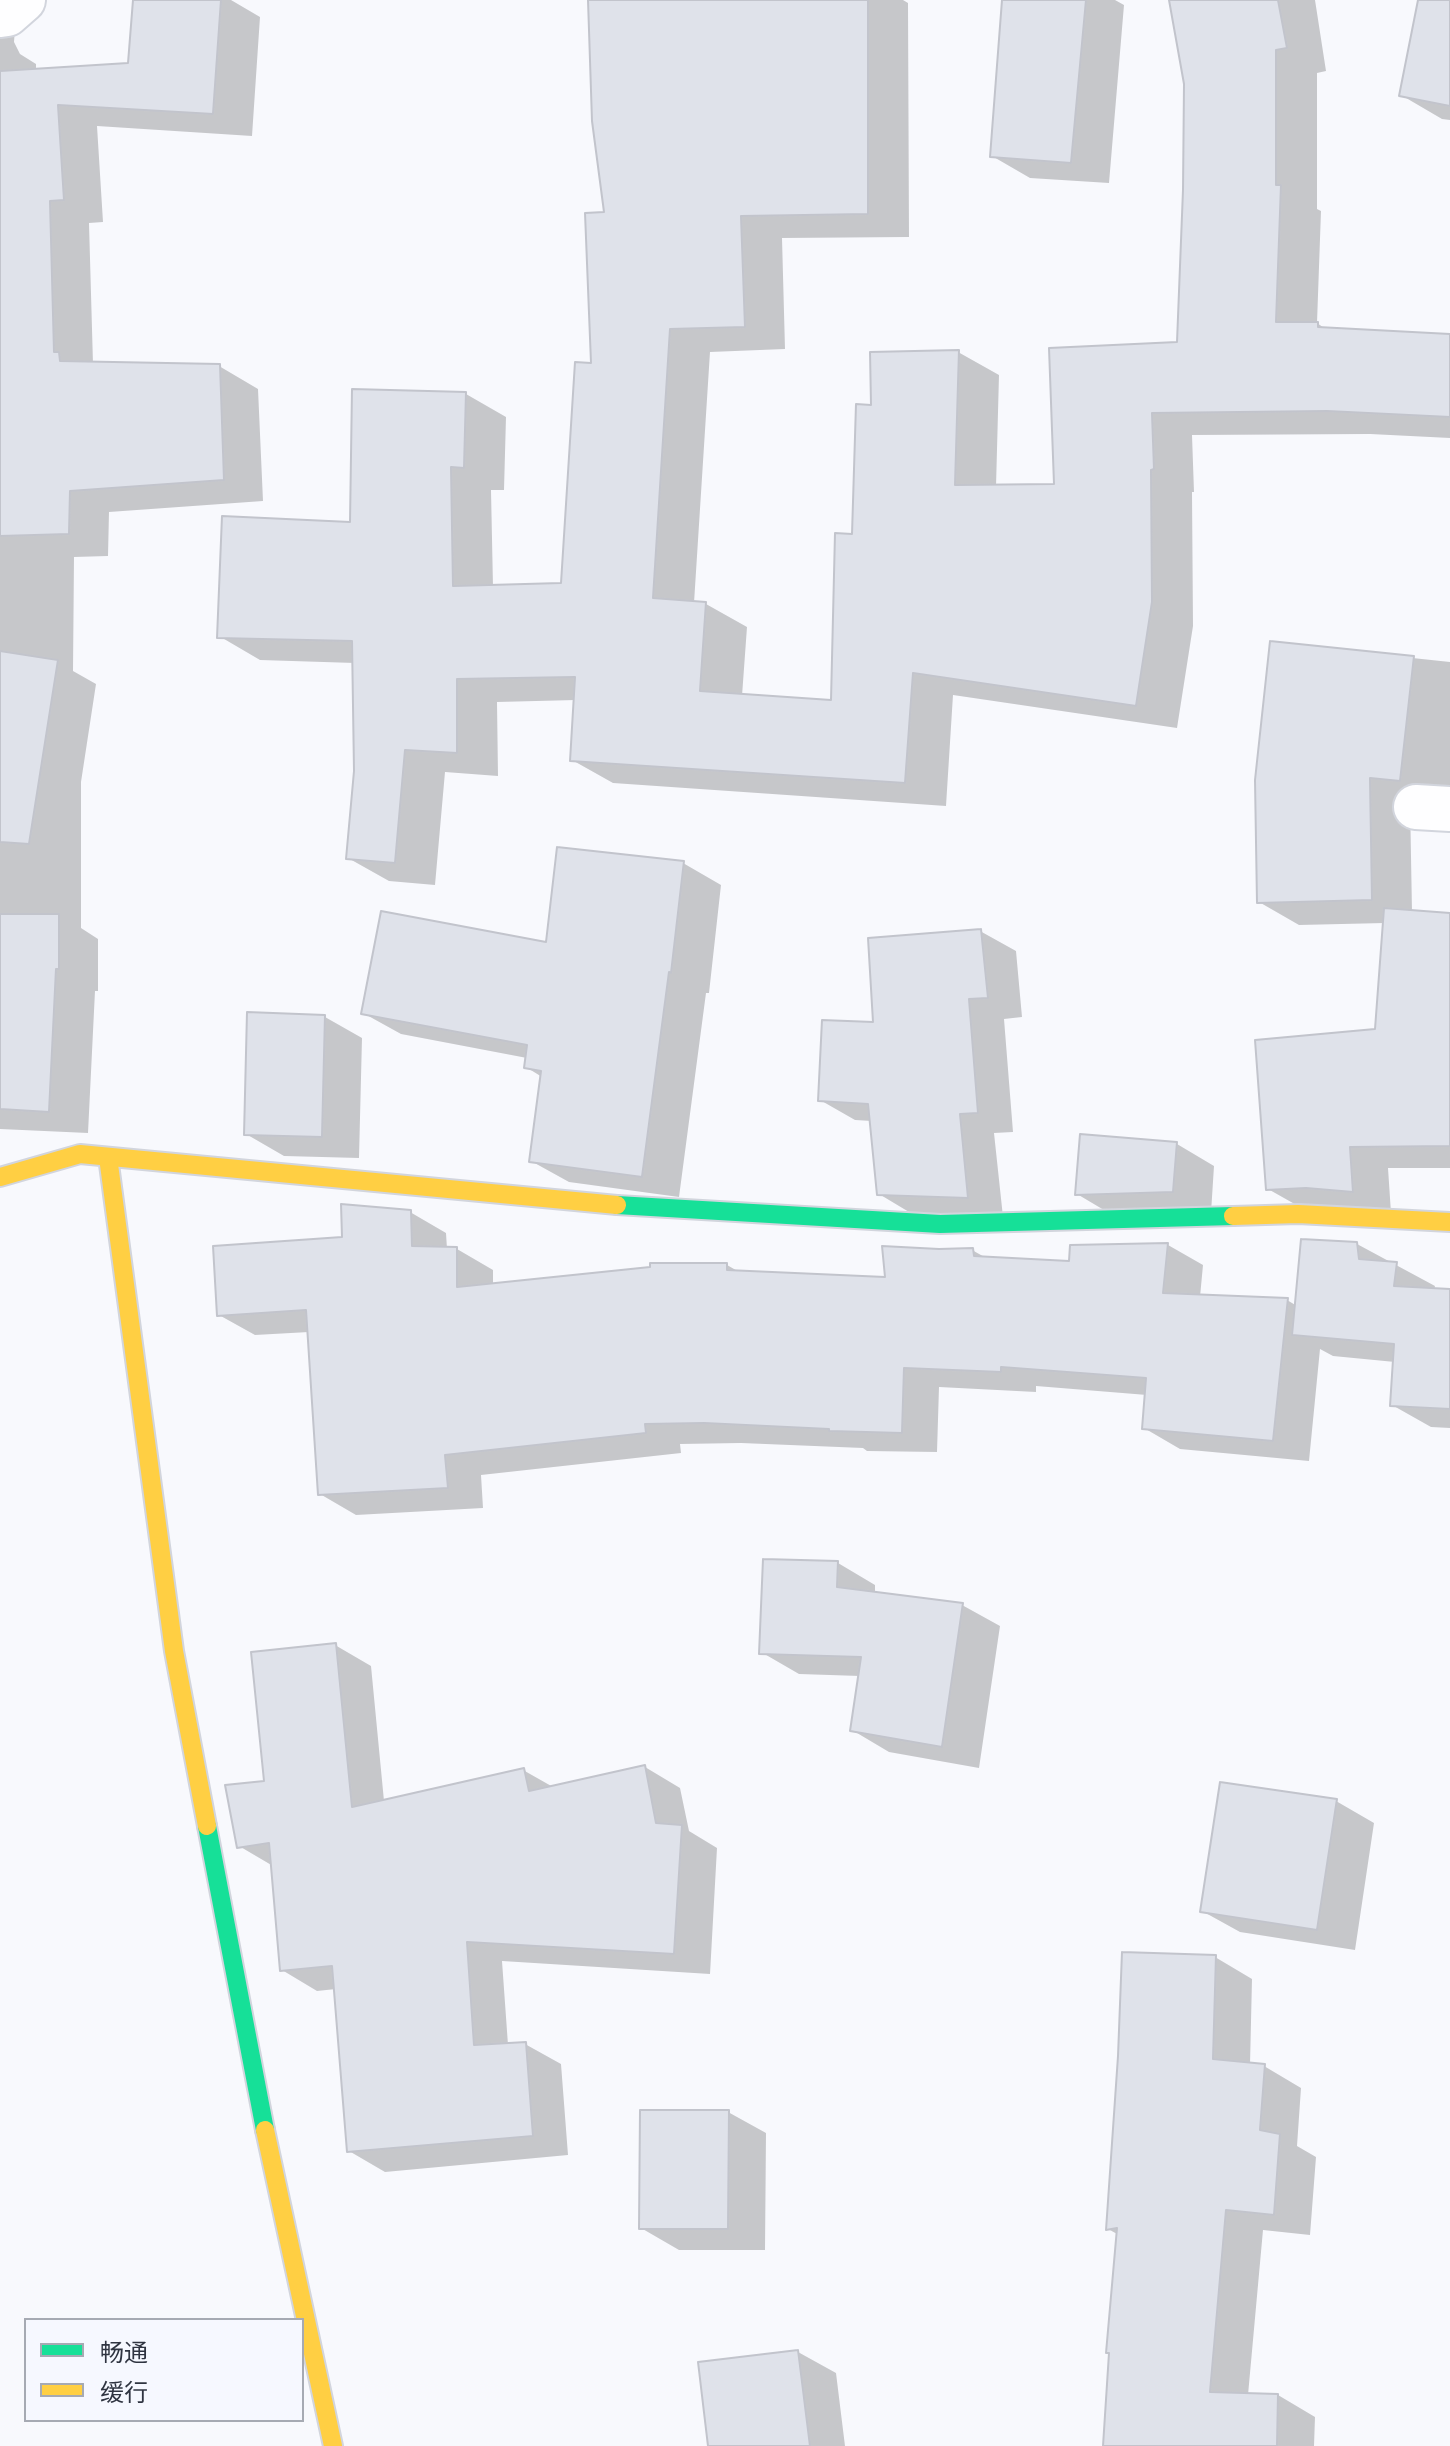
<!DOCTYPE html>
<meta charset="utf-8">
<style>
body{margin:0}
#map{position:relative;width:1450px;height:2446px;overflow:hidden;background:#f8f9fd;font-family:"Exo 2","Noto Sans SC",sans-serif}
canvas{display:block}
.legend{position:absolute;left:24px;top:2318px;width:280px;height:104px;box-sizing:border-box;background:#f6f8ff;border:2px solid #a6aab3;margin:0;padding:10px 14px;list-style:none;font-size:24px;color:#2f3441}
.legend li{display:flex;align-items:center;gap:16px;height:40px}
.legend b{width:40px;border:2px solid #a6aab3}
</style>
<div id="map">
<canvas width="1450" height="2446"></canvas>
<ul class="legend">
<li><b style="height:10px;background:#16e098"></b>畅通</li>
<li><b style="height:10px;background:#ffcf43"></b>缓行</li>
</ul>
</div>
<script>
const context = document.querySelector('canvas').getContext('2d');
context.lineJoin = 'round';
function fillPath(path, color) { context.fillStyle = color; context.fill(path, 'evenodd'); }
const poly = rows => new Path2D(rows.map(r => 'M' + r).join(''));
function strokePath(path, color, width, dash) { context.strokeStyle = color; context.lineWidth = width; context.lineCap = dash ? 'butt' : 'round'; context.setLineDash(dash || []); context.stroke(path); }
fillPath(poly([
 [0,0,15,29,14,42,20,54,36,64,36,71,130,65,135,0,231,0,260,17,252,136,97,126,103,222,89,223,93,364,219,366,258,389,263,501,109,512,108,556,74,557,73,671,96,684,81,782,81,928,98,939,98,991,95,991,88,1133,0,1129],
 [590,0,903,0,908,3,909,237,782,238,785,349,710,352,694,603,706,604,747,627,742,696,833,702,873,407,958,352,999,375,996,487,1056,486,1179,344,1185,190,1186,84,1172,0,1315,0,1326,71,1317,73,1317,209,1321,211,1317,323,1327,330,1450,336,1450,438,1370,434,1192,435,1194,492,1192,492,1193,626,1177,728,953,695,946,806,613,783,572,760,576,700,497,702,498,776,445,772,435,885,389,881,348,858,356,771,355,663,260,660,219,636,352,524,466,394,506,417,504,490,491,490,493,587,563,585,593,365,606,214],
 [1005,0,1115,0,1124,5,1109,183,1030,178,992,156],
 [1420,0,1450,0,1450,120,1442,119,1401,95],
 [1272,643,1450,662,1450,803,1410,800,1412,912,1450,915,1450,1168,1388,1168,1391,1213,1307,1211,1268,1189,1376,1031,1385,923,1299,925,1259,902],
 [683,863,721,885,709,993,706,993,679,1197,569,1182,531,1161,542,1077,526,1067,527,1058,401,1034,363,1013,548,944],
 [980,931,1016,951,1022,1017,1004,1019,1013,1132,994,1133,1003,1217,914,1215,879,1194,872,1121,855,1120,820,1100,875,1024],
 [325,1017,362,1038,359,1158,284,1156,246,1134],
 [1177,1144,1214,1166,1211,1213,1114,1216,1077,1194],
 [410,1212,446,1233,447,1249,457,1249,493,1270,493,1286,727,1265,741,1273,887,1279,972,1250,988,1259,1071,1263,1168,1245,1203,1265,1200,1297,1287,1300,1297,1306,1357,1244,1435,1286,1434,1290,1450,1291,1450,1428,1431,1427,1392,1405,1395,1362,1333,1356,1320,1349,1309,1461,1180,1449,1144,1428,1147,1395,1036,1386,1036,1392,939,1387,937,1452,867,1451,863,1448,741,1443,680,1444,681,1453,481,1475,483,1508,356,1515,320,1494,309,1332,255,1335,219,1315,344,1239],
 [838,1563,875,1585,875,1594,962,1605,1000,1626,979,1768,889,1752,852,1730,860,1676,799,1674,761,1652],
 [335,1645,371,1666,384,1801,523,1770,553,1787,645,1767,680,1788,689,1831,717,1848,710,1974,502,1961,508,2045,525,2044,561,2064,568,2155,385,2172,349,2151,336,1989,317,1991,282,1970,273,1866,239,1846,266,1782],
 [1336,1801,1374,1823,1355,1950,1240,1932,1202,1911],
 [1215,1957,1252,1979,1250,2065,1264,2066,1301,2088,1297,2146,1316,2157,1310,2235,1263,2230,1248,2395,1278,2395,1315,2417,1314,2446,1105,2446,1119,2235,1108,2229],
 [728,2112,766,2133,765,2250,679,2250,641,2228],
 [798,2352,836,2373,845,2446,710,2446]
]), '#0003');
const building = poly([
 [133,0,221,0,213,114,58,105,64,200,50,201,54,352,59,352,60,361,220,364,224,480,70,491,69,534,0,536,0,71,128,63,133,0],
 [588,0,868,0,868,214,741,216,745,327,670,329,653,598,706,602,700,691,831,700,835,533,852,534,856,404,871,405,870,352,959,350,955,485,1054,484,1049,348,1177,342,1183,190,1184,84,1169,0,1278,0,1287,48,1276,50,1276,185,1281,185,1276,322,1318,322,1318,327,1450,334,1450,417,1327,411,1152,413,1154,469,1151,470,1152,602,1136,706,913,673,905,783,570,761,575,677,457,679,457,753,405,750,395,863,346,859,354,771,352,641,217,638,222,516,350,522,352,389,466,392,464,468,451,467,453,586,561,583,575,362,591,363,585,213,604,212,592,121,588,0],
 [1002,0,1086,0,1071,163,990,157,1002,0],
 [1418,0,1450,0,1450,106,1399,96,1418,0],
 [1270,641,1414,656,1400,781,1370,778,1372,900,1257,903,1255,780,1270,641],
 [0,651,58,660,29,844,0,842,0,651],
 [557,847,684,861,671,973,669,972,642,1177,529,1162,541,1071,524,1068,527,1045,361,1014,381,911,546,942,557,847],
 [1384,908,1450,913,1450,1146,1350,1147,1353,1192,1306,1188,1266,1190,1255,1040,1375,1029,1384,908],
 [0,914,59,914,59,969,56,969,49,1112,0,1109,0,914],
 [981,929,988,998,969,999,978,1113,960,1114,968,1198,877,1195,868,1104,818,1101,822,1020,873,1022,868,938,981,929],
 [247,1012,325,1015,322,1137,244,1135,247,1012],
 [1080,1134,1177,1142,1173,1192,1075,1195,1080,1134],
 [341,1204,411,1210,412,1246,457,1247,457,1287,650,1267,650,1263,727,1263,727,1270,885,1277,882,1246,939,1249,973,1248,974,1256,1069,1261,1070,1245,1168,1243,1163,1293,1288,1298,1273,1441,1142,1429,1146,1378,1001,1367,1001,1372,904,1368,902,1433,829,1431,829,1429,704,1423,645,1424,646,1433,445,1455,448,1488,318,1495,306,1310,217,1316,213,1246,342,1237,341,1204],
 [1301,1239,1357,1242,1359,1259,1397,1262,1394,1286,1450,1289,1450,1409,1390,1406,1394,1344,1292,1335,1301,1239],
 [763,1559,838,1561,837,1587,963,1603,942,1747,850,1731,861,1657,759,1654,763,1559],
 [336,1643,352,1807,524,1768,529,1791,645,1765,656,1823,682,1825,674,1954,467,1942,474,2045,526,2042,533,2136,347,2152,332,1966,280,1971,269,1843,237,1848,225,1785,264,1781,251,1652,336,1643],
 [1220,1782,1337,1799,1317,1930,1200,1912,1220,1782],
 [1122,1952,1216,1955,1213,2059,1265,2064,1260,2130,1280,2134,1274,2215,1226,2210,1210,2392,1278,2394,1277,2446,1103,2446,1109,2353,1106,2353,1117,2228,1106,2230,1118,2056,1122,1952],
 [640,2110,729,2110,728,2229,639,2229,640,2110],
 [798,2350,810,2446,708,2446,698,2362,798,2350]
]);
fillPath(building, '#dfe2ea');
strokePath(building, '#c2c4cc', 2);
const street = poly([
 [0,15,7,14,23,0],
 [1416,807,1450,809]
]);
const fast = poly([
 [617,1205,940,1224,1233,1216],
 [207,1826,265,2130]
]);
const slow = poly([
 [108,1157,174,1651,207,1826],
 [0,1177,80,1154,617,1205],
 [1233,1216,1298,1214,1450,1222],
 [265,2130,333,2446]
]);
strokePath(street, '#d2d5dd', 48);
strokePath(fast, '#d2d5dd', 22);
strokePath(slow, '#d2d5dd', 22);
strokePath(street, '#fefeff', 44);
strokePath(fast, '#16e098', 18);
strokePath(slow, '#ffcf43', 18);
</script>
